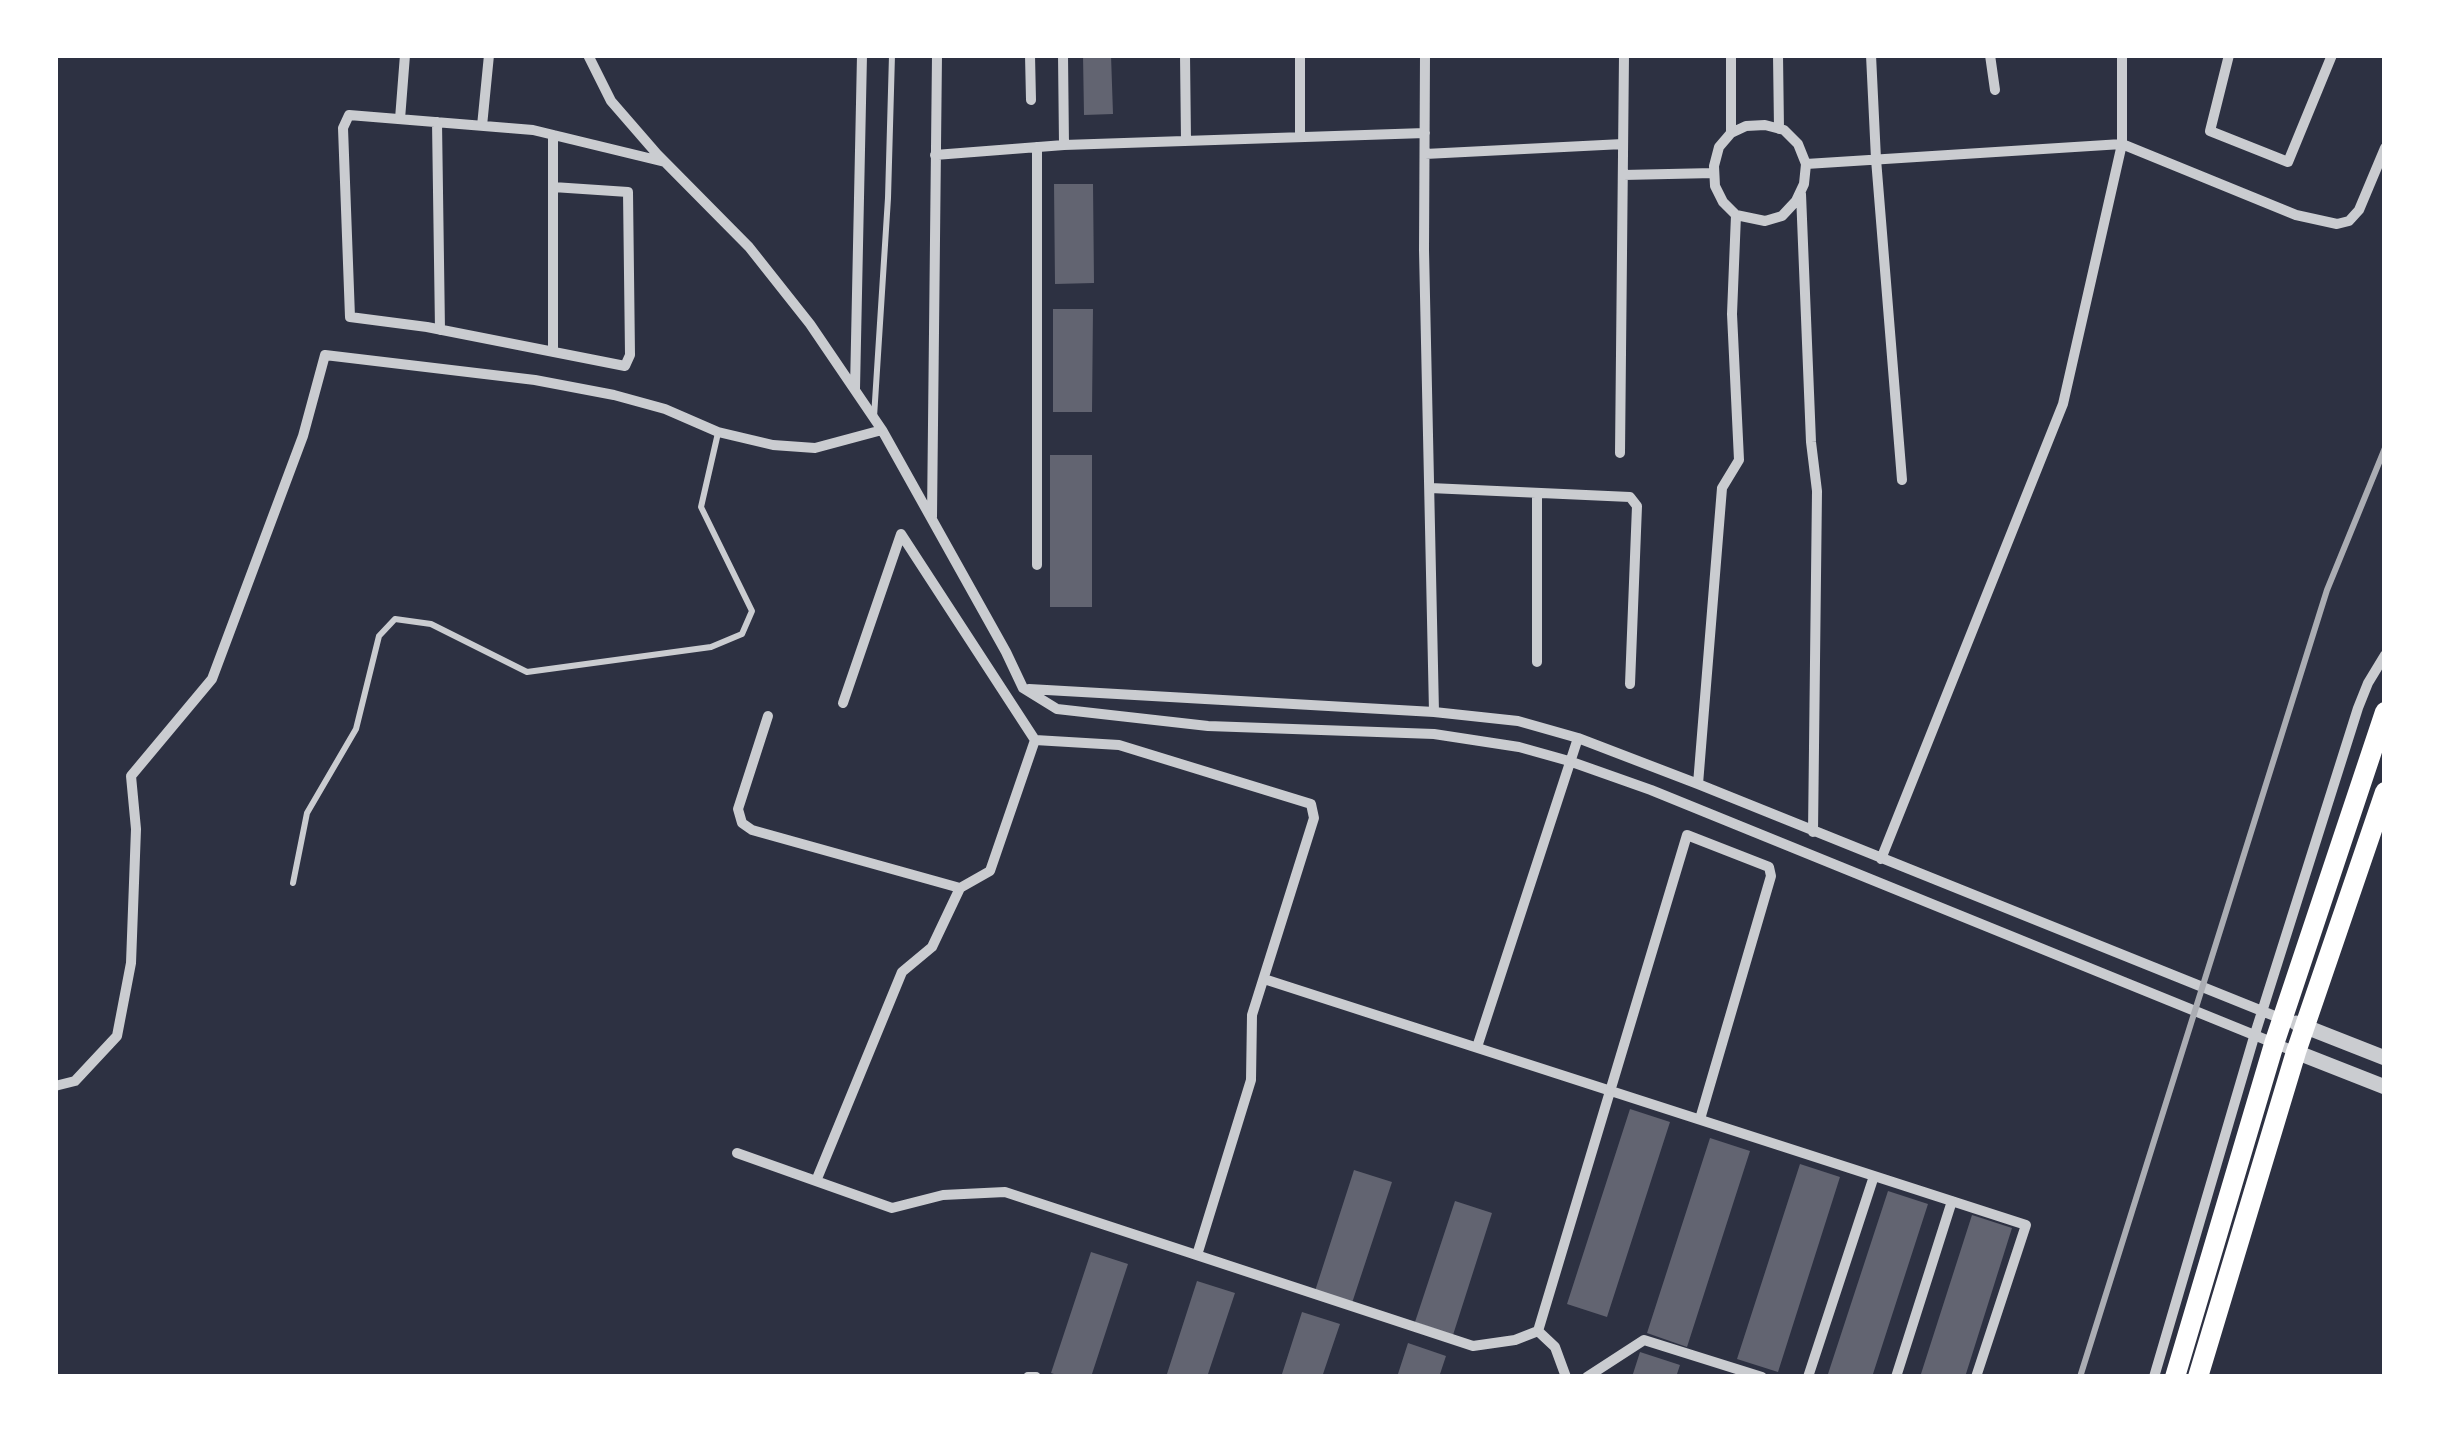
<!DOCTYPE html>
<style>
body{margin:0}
#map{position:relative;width:2440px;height:1432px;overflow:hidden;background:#2d3142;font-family:Rubik,sans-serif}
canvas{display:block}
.frame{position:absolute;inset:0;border:58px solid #fff;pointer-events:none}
</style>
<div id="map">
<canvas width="2440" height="1432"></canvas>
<div class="frame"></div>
</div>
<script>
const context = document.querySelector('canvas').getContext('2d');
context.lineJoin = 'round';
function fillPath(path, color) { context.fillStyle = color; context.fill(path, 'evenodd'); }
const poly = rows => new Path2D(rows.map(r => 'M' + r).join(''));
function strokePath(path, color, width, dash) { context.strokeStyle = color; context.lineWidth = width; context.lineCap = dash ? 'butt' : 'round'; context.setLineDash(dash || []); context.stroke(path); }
fillPath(poly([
 [1083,55,1111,55,1113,114,1084,115],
 [1054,184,1093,184,1094,283,1055,284],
 [1053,309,1093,309,1092,412,1053,412],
 [1050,455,1092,455,1092,607,1050,607],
 [1630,1109,1670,1122,1607,1317,1567,1304],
 [1710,1138,1750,1151,1687,1347,1647,1333],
 [1800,1164,1840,1177,1778,1372,1737,1359],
 [1354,1170,1392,1182,1352,1303,1315,1291],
 [1888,1191,1928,1204,1872,1377,1827,1377],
 [1455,1201,1492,1213,1453,1335,1415,1322],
 [1972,1215,2012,1228,1965,1377,1920,1377],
 [1091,1252,1128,1264,1091,1377,1063,1377,1051,1373],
 [1197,1281,1235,1293,1207,1377,1166,1377],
 [1302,1312,1340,1324,1322,1377,1281,1377],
 [1408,1343,1446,1356,1439,1377,1397,1377],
 [1640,1352,1680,1365,1676,1377,1632,1377]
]), '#626471');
strokePath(poly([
 [874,417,888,198,892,55],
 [293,883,307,813,356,729,379,636,395,619,431,624,527,672,711,647,742,634,752,611,701,507,718,433]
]), '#caccd0', 6);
strokePath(poly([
 [588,55,611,101,657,154,749,247,810,324,882,430],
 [1030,55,1031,100],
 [1063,55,1064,145],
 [1185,55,1186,141],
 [1425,55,1424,250,1434,712],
 [1731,55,1731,133],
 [1778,55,1779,129],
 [1871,55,1876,159,1902,480],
 [1990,55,1995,90],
 [2229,55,2210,131,2288,162,2332,55],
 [400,119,405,55],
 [437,122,440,330],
 [482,126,489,55],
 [553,135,553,352],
 [1300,137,1300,55],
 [1425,154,1623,144],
 [935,155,1064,145,1425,133],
 [1806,164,2122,144,2296,215,2337,224,2349,221,2359,210,2385,148],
 [1623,175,1714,173],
 [553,187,628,192,630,355,625,366,427,327,350,317,343,128,349,115,533,130,665,162],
 [1801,194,1811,442,1817,491,1813,832],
 [855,389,862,55],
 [1620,453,1624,55],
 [1430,488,1630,497,1637,506,1630,684],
 [1537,493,1537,662],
 [932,517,937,55],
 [1037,565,1037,147],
 [1029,689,1434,712,1518,721,1578,738,1698,784,2282,1019],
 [843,703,901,534,1035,740,1119,745,1311,804,1314,818,1252,1015,1251,1080,1197,1255],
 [768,716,738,809,742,823,752,830,960,888],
 [1698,784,1722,488,1739,460,1732,314,1736,215,1723,202,1715,186,1714,166,1719,147,1731,133,1746,126,1765,125,1784,130,1798,144,1806,164,1804,184,1796,201,1782,216,1765,221,1736,215],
 [1881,859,2063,404,2122,144,2122,55],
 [1264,979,2026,1225,1976,1377],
 [1477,1047,1578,738],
 [55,1086,75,1081,117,1036,131,963,136,829,131,776,212,679,303,436,325,355,535,380,614,395,665,409,718,432,773,445,815,448,882,430,1006,652,1023,688,1057,709,1208,726,1434,734,1519,747,1569,761,1651,790,2296,1052],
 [737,1153,892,1208,943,1195,1005,1192,1473,1346,1515,1340,1538,1331,1687,835,1769,867,1771,876,1700,1119],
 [816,1181,902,972,932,947,960,888,990,871,1035,740],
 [1538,1331,1555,1347,1566,1377],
 [1028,1377,1036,1377],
 [1587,1377,1644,1340,1762,1377],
 [1808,1377,1874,1176],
 [1896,1377,1952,1201],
 [2154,1377,2254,1037,2358,708,2368,683,2385,655]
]), '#caccd0', 10);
strokePath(poly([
 [2296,1023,2385,1058],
 [2296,1052,2385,1087]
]), '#caccd0', 15);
strokePath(poly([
 [2175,1377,2274,1044,2385,712],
 [2198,1377,2296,1052,2385,792]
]), '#fff', 20);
strokePath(poly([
 [2080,1377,2327,590,2385,448]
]), '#abadb3', 6);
</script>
